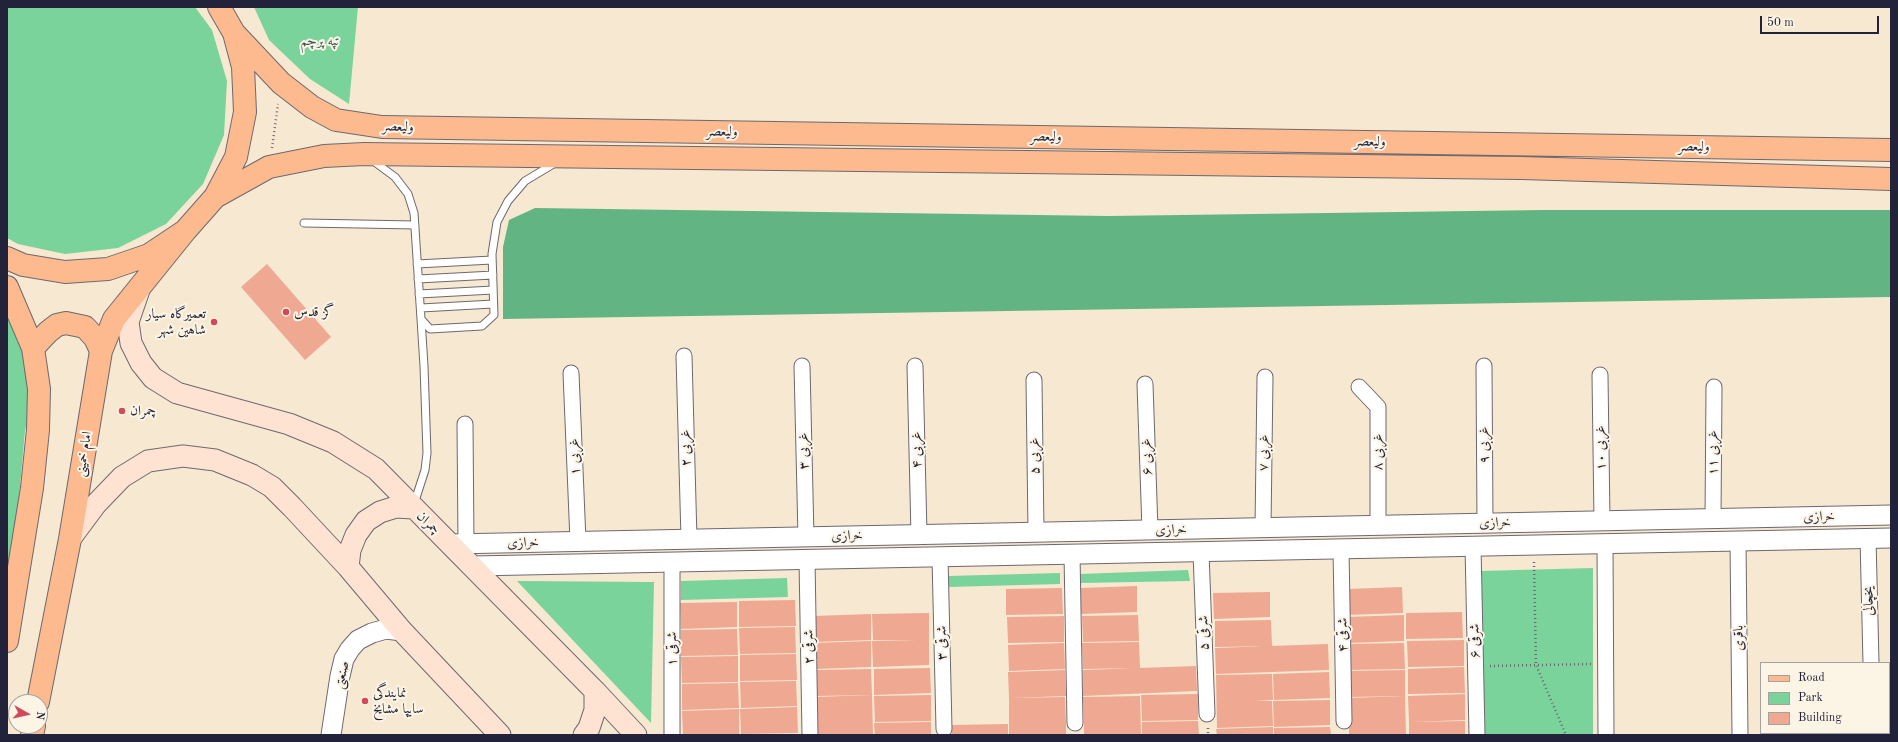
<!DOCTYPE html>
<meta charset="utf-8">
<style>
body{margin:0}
#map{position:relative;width:1898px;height:742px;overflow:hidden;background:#f7e9d1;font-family:"Old Standard TT",serif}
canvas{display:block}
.frame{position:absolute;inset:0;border:8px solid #22223b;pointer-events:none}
.legend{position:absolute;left:1760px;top:662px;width:130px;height:72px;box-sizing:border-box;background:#fcf5e5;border:1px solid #a5a1a1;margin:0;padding:5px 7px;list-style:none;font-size:12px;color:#22223b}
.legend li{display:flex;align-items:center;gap:8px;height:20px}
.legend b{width:20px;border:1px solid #a5a1a1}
.north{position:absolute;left:8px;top:694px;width:40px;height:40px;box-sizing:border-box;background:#fcf5e5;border:1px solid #a5a1a1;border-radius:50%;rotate:98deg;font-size:11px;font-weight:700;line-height:16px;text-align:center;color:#22223b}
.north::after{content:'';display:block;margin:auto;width:14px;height:18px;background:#d1495b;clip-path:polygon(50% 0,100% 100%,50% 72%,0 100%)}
.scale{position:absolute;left:1760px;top:16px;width:119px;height:18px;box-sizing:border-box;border:2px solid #22223b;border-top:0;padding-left:5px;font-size:12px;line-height:14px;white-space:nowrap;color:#22223b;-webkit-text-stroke:3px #fcf5e5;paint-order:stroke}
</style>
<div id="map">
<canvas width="1898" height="742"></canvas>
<div class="frame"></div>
<ul class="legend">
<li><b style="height:5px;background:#fcba8e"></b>Road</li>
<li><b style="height:11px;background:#79d39a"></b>Park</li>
<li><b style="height:11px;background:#efa892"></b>Building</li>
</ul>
<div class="north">N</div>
<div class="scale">50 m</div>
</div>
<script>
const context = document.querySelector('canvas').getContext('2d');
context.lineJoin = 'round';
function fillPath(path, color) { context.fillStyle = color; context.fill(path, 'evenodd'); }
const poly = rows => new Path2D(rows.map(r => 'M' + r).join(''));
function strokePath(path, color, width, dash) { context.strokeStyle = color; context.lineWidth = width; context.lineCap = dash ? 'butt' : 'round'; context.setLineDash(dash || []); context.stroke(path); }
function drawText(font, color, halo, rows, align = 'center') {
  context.font = font + ' "Old Standard TT",Amiri,serif'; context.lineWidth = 4; context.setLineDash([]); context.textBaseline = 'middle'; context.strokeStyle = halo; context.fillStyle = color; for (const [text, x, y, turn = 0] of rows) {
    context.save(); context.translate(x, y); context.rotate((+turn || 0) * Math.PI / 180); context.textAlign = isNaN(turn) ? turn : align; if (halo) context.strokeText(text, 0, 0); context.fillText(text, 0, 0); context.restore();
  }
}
fillPath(poly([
 [7,7,195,7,212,30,227,81,224,135,203,184,166,224,118,248,65,254,18,244,7,238],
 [254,7,358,7,349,104,310,79,269,40],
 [7,304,22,336,32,400,25,431,17,519,7,579],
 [1593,568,1593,735,1484,735,1480,571],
 [1188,570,1190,581,1080,583,1080,574],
 [1060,573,1060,584,948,587,948,576],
 [787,578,788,597,681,600,681,581],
 [517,581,654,582,651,723]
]), '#79d39a');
fillPath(poly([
 [535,208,1109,216,1543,210,1891,210,1891,297,503,319,503,247,509,220]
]), '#62b582');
fillPath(poly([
 [267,264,331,337,305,360,241,287],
 [1137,586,1137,612,1081,614,1080,588],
 [1402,587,1403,613,1346,615,1346,589],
 [1062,588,1063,614,1006,615,1006,589],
 [1270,592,1270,617,1214,619,1213,593],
 [795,600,796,626,739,627,739,601],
 [737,602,737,627,681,629,680,603],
 [1462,612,1463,638,1406,639,1406,613],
 [929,613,929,665,873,667,872,641,918,640,873,640,872,614],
 [871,614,871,640,815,642,814,616],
 [1138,615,1139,641,1083,642,1082,616],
 [1404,615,1404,641,1348,643,1347,617],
 [1064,616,1064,642,1008,643,1007,617],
 [1271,620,1272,646,1215,647,1215,621],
 [795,627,796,653,740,654,739,628],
 [737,629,738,655,681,656,681,630],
 [1464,640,1464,666,1408,667,1407,641],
 [871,641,871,667,815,669,814,643],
 [1139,642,1140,668,1083,669,1082,643],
 [1064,643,1065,669,1009,671,1008,645],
 [1404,643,1405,669,1348,670,1348,644],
 [1328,644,1329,670,1216,674,1215,648],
 [796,654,797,680,740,681,740,655],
 [738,656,738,682,682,683,681,657],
 [1196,666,1197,691,1083,696,1083,670],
 [1464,667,1465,693,1408,694,1408,669],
 [930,668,931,693,874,695,874,669],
 [871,669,872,695,816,696,815,670],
 [1065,670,1066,696,1009,698,1008,672],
 [1405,670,1405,696,1349,697,1348,671],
 [1329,672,1330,698,1274,700,1273,674],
 [1272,674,1273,700,1255,700,1272,701,1273,726,1217,728,1216,675],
 [796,681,797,706,741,708,740,682],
 [738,683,739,708,682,710,682,684],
 [1198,694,1198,720,1142,721,1141,695],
 [1465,694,1465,720,1409,722,1408,696],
 [872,695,873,735,816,735,816,723,836,723,816,723,815,697],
 [931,695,931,721,875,722,874,696],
 [1140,696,1141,735,1084,735,1084,723,1104,723,1084,723,1083,697],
 [1405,696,1406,735,1349,735,1349,698],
 [1065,697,1066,723,1046,723,1066,723,1066,735,1009,735,1009,698],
 [1330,700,1330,725,1274,727,1273,701],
 [797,707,798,733,741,734,740,709],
 [739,709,739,735,683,735,682,711],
 [1198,721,1199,735,1142,735,1142,722],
 [1465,721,1465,735,1409,735,1409,722],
 [931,722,931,735,875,735,874,723],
 [1008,724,1008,735,952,735,951,725],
 [1273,727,1273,735,1217,735,1216,729],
 [1330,727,1331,735,1274,735,1274,728]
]), '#efa892');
const service = poly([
 [372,160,395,177,408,194,414,213,421,319,430,329,482,326,494,315,492,254,497,222,508,201,525,181,555,163],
 [304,223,415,225],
 [417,264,492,260],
 [418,279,493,275],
 [419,294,493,290],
 [421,308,493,304],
 [414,504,425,470,427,453,424,366,421,319]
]);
const minor = poly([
 [684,356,689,539],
 [802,366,806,537],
 [915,366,919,535],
 [1484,366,1485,523],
 [571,373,578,541],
 [1600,375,1602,521],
 [1034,380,1036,532],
 [1145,384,1150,530],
 [1359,387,1378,407,1378,525],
 [465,424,466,544],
 [1713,519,1714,387],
 [1263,528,1265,377],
 [1868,538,1871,663],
 [1738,541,1740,735],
 [1605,544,1606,735],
 [1473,546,1477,735],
 [1341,549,1344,721],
 [1201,552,1207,714],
 [1072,554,1075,723],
 [940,557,944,729],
 [807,560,810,735],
 [1872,733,1872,735],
 [672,735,672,562]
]);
const tertiary = poly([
 [451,544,1891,515],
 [473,566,1891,538],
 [331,735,340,676,344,659,350,649,358,640,372,633,386,629,402,631]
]);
const secondary = poly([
 [139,290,128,322,131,343,141,363,153,378,177,393,289,424,333,442,376,469,595,691,636,735],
 [70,539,96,504,122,477,148,461,183,456,215,460,252,475,272,487,292,507,348,567,402,631,500,735],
 [348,567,350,550,356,535,366,521,380,512,396,507,413,508],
 [584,735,589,728,595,710,595,691]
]);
const primary = poly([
 [234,33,281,83,312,107,336,120,382,127,1891,150],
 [215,197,269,167,324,156,364,154,1521,168,1891,179],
 [7,258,23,265,65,272,108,269,149,255,185,231,215,197,236,157,245,112,243,67,234,33,219,7],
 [7,287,33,348,39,389,38,430,32,488,7,641],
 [33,348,48,332,57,325,66,323,85,327,95,338,101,351],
 [38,702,70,539,101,351,114,319,185,231],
 [32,735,34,726]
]);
strokePath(service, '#6d6870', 9);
strokePath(minor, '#6d6870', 17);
strokePath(tertiary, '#6d6870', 21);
strokePath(secondary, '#6d6870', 23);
strokePath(primary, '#6d6870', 24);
strokePath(poly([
 [272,148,278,104],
 [1534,562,1536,665,1566,735],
 [1490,666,1591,664],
 [1208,728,1208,735]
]), '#6d6870', 2.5, [1, 3]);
strokePath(service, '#fff', 7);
strokePath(minor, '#fff', 15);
strokePath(tertiary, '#fff', 19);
strokePath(secondary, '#fee3d2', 21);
strokePath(primary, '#fcba8e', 22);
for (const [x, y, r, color] of [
 [286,312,4,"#d1495b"],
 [214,322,4,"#d1495b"],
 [122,411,4,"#d1495b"],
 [365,701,4,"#d1495b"]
]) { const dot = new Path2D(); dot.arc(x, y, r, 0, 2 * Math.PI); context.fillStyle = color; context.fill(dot); strokePath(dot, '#fcf5e5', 1.5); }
drawText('14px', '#3c5758', '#fcf5e5', [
 ["تپه پرچم",320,41]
]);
drawText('14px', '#22223b', '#fcf5e5', [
 ["ولیعصر",398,127,2],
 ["ولیعصر",722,132,1],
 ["ولیعصر",1046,137,1],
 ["ولیعصر",1370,142,1],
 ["ولیعصر",1694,147,1],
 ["۹ غربی",1484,445,-90],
 ["۲ غربی",686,448,-91],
 ["۱۰ غربی",1601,448,-91],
 ["۴ غربی",917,450,-91],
 ["۳ غربی",804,451,-91],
 ["۸ غربی",1378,452,-90],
 ["۷ غربی",1264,453,-89],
 ["۱۱ غربی",1713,453,-90],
 ["امام خمینی",84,454,-81],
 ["۵ غربی",1035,456,-91],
 ["۱ غربی",575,457,-92],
 ["۶ غربی",1147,457,-92],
 ["خرازی",1819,517,-1],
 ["چمران",428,523,44],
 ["خرازی",1495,523,-1],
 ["خرازی",1171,530,-1],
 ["خرازی",847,536,-1],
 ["خرازی",523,543,-1],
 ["یخچالی",1869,601,-91],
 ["۵ شرقی",1204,633,-92],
 ["۴ شرقی",1343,635,-91],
 ["باقری",1739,638,-91],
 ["۶ شرقی",1475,641,-91],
 ["۳ شرقی",942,643,-91],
 ["۲ شرقی",809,647,-91],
 ["۱ شرقی",672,649,-90],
 ["صنعتی",342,675,-78]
]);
drawText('14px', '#22223b', '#fcf5e5', [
 ["گز قدس",294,312],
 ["تعمیرگاه سیار",206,314,"right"],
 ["شاهین شهر",206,330,"right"],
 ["چمران",130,411],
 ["نمایندگی",373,693],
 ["سایپا مشایخ",373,709]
], 'left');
</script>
